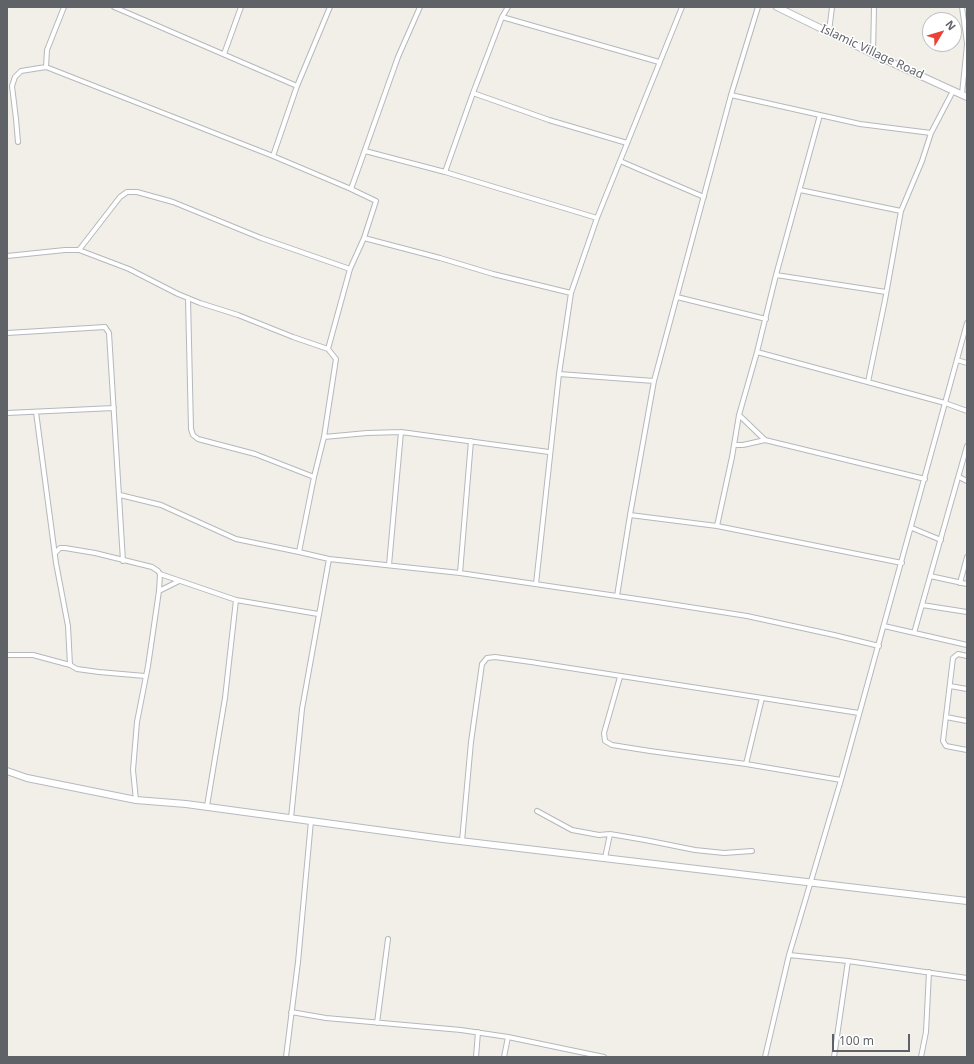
<!DOCTYPE html>
<style>
body{margin:0}
#map{position:relative;width:974px;height:1064px;overflow:hidden;background:#f1efe8;font-family:"Noto Sans",sans-serif}
canvas{display:block}
.frame{position:absolute;inset:0;border:8px solid #5f6368;pointer-events:none}
.north{position:absolute;left:922px;top:12px;width:40px;height:40px;box-sizing:border-box;background:#fff;border:1px solid #bfc1c3;border-radius:50%;rotate:52deg;font-size:11px;font-weight:700;line-height:16px;text-align:center;color:#5f6368}
.north::after{content:'';display:block;margin:auto;width:14px;height:18px;background:#ea4335;clip-path:polygon(50% 0,100% 100%,50% 72%,0 100%)}
.scale{position:absolute;left:832px;top:1034px;width:78px;height:18px;box-sizing:border-box;border:2px solid #5f6368;border-top:0;padding-left:5px;font-size:12px;line-height:14px;white-space:nowrap;color:#5f6368;-webkit-text-stroke:3px #fff;paint-order:stroke}
</style>
<div id="map">
<canvas width="974" height="1064"></canvas>
<div class="frame"></div>
<div class="north">N</div>
<div class="scale">100 m</div>
</div>
<script>
const context = document.querySelector('canvas').getContext('2d');
context.lineJoin = 'round';
const poly = rows => new Path2D(rows.map(r => 'M' + r).join(''));
function strokePath(path, color, width, dash) { context.strokeStyle = color; context.lineWidth = width; context.lineCap = dash ? 'butt' : 'round'; context.setLineDash(dash || []); context.stroke(path); }
function drawText(font, color, halo, rows, align = 'center') {
  context.font = font + ' "Noto Sans",sans-serif'; context.lineWidth = 3; context.setLineDash([]); context.textBaseline = 'middle'; context.strokeStyle = halo; context.fillStyle = color; for (const [text, x, y, turn = 0] of rows) {
    context.save(); context.translate(x, y); context.rotate((+turn || 0) * Math.PI / 180); context.textAlign = isNaN(turn) ? turn : align; if (halo) context.strokeText(text, 0, 0); context.fillText(text, 0, 0); context.restore();
  }
}
const street = poly([
 [64,7,47,50,46,67,273,156,351,189,376,201,364,238,440,258,493,274,571,293],
 [114,7,297,86],
 [962,7,967,43],
 [502,17,659,62],
 [829,32,832,7],
 [224,54,241,7],
 [873,54,874,7],
 [473,93,549,120,627,143],
 [962,94,967,45],
 [731,95,860,124,931,133],
 [18,142,16,119,12,86,15,77,21,71,46,67],
 [365,151,445,172,597,218],
 [273,156,297,86,330,7],
 [620,161,704,197],
 [445,172,473,93,502,17,508,7],
 [351,189,398,57,420,7],
 [800,190,901,211],
 [364,238,350,269,328,349,336,359,324,437,314,477,299,552,329,559,460,573,651,601,747,616,834,635,879,646],
 [79,250,129,269,178,294,200,303,238,315,293,337,328,349],
 [7,256,65,250,79,250,120,197,127,192,137,192,173,202,261,238,350,269],
 [776,275,886,292],
 [677,297,766,319],
 [188,298,191,429,193,435,198,439,255,454,314,477],
 [7,333,105,327,109,333,123,561],
 [757,352,945,403,967,323],
 [957,360,967,363],
 [559,374,654,381],
 [868,382,885,300,901,211,922,161,931,133,953,91],
 [36,412,56,563,68,626,70,665,77,669,99,672,145,676],
 [7,413,114,408],
 [739,415,765,440],
 [324,437,367,433,401,432,549,452],
 [734,445,743,445,765,440,925,479],
 [959,477,967,481],
 [120,495,161,505,236,539,299,552],
 [630,515,717,526,902,563],
 [717,526,732,457,739,415,757,352,776,275,820,115],
 [912,528,941,540],
 [55,553,60,548,65,548,95,553,152,567,158,571,160,574,236,600,318,614],
 [389,565,401,432],
 [460,573,471,441],
 [930,576,967,584],
 [960,583,967,557],
 [536,584,559,374,571,293,597,218,682,7],
 [159,591,179,581],
 [617,596,630,515,654,381,731,95,758,7],
 [922,605,967,612],
 [884,626,967,645],
 [914,633,967,446],
 [7,655,33,655,70,665],
 [967,656,958,654,953,658,943,741,946,746,967,750],
 [620,677,604,733,605,741,612,745,650,751,746,764,762,698],
 [950,686,967,689],
 [946,717,967,721],
 [746,764,841,780],
 [136,800,133,770,137,722,148,666,159,591,160,574],
 [207,806,225,698,236,600],
 [537,811,572,830,599,835,610,834,645,840,695,850,724,853,752,851],
 [291,818,302,709,329,559],
 [462,841,471,742,482,664,487,658,495,657,531,662,859,713],
 [605,858,610,834],
 [789,955,848,961,967,978],
 [291,1012,326,1018,461,1030,508,1037,604,1057],
 [377,1023,388,939],
 [286,1057,298,962,311,821],
 [476,1057,478,1032],
 [504,1057,508,1037],
 [765,1057,789,955,841,780,945,403,967,411],
 [834,1057,848,961],
 [921,1057,926,1032,929,972]
]);
const secondary = poly([
 [777,7,873,54,967,97],
 [7,771,27,778,136,800,186,804,443,839,967,901]
]);
strokePath(street, '#b5b8bc', 6);
strokePath(secondary, '#b6babf', 8);
strokePath(street, '#fff', 4);
strokePath(secondary, '#fff', 6);
drawText('12px', '#5f6368', '#fff', [
 ["Islamic Village Road",872,52,25]
]);
</script>
